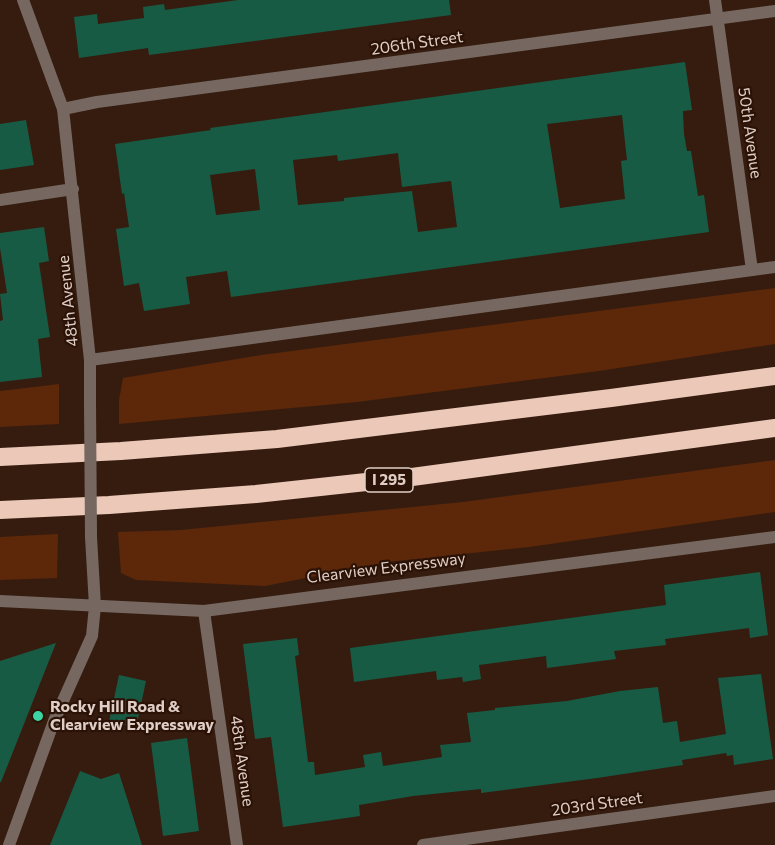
<!DOCTYPE html>
<style>
body{margin:0}
canvas{display:block;background:#351c0f}
</style>
<canvas width="775" height="845"></canvas>
<script>
const context = document.querySelector('canvas').getContext('2d');
context.lineJoin = 'round';
function fillPath(path, color) { context.fillStyle = color; context.fill(path, 'evenodd'); }
const poly = rows => new Path2D(rows.map(r => 'M' + r).join(''));
function strokePath(path, color, width, dash) { context.strokeStyle = color; context.lineWidth = width; context.lineCap = dash ? 'butt' : 'round'; context.setLineDash(dash || []); context.stroke(path); }
function drawText(font, color, halo, rows, align = 'center') {
  context.font = font + ' Commissioner,sans-serif'; context.lineWidth = 4.5; context.setLineDash([]); context.textBaseline = 'middle'; context.strokeStyle = halo; context.fillStyle = color; for (const [text, x, y, turn = 0] of rows) {
    context.save(); context.translate(x, y); context.rotate((+turn || 0) * Math.PI / 180); context.textAlign = isNaN(turn) ? turn : align; if (halo) context.strokeText(text, 0, 0); context.fillText(text, 0, 0); context.restore();
  }
}
fillPath(poly([
 [775,288,775,344,599,371,357,402,119,424,119,400,123,378,261,355],
 [59,384,59,424,0,427,0,391],
 [775,460,775,512,529,547,387,562,265,586,136,580,121,573,118,532,181,530,463,502],
 [58,534,57,578,0,580,0,537]
]), '#5d2709');
fillPath(poly([
 [238,0,449,0,451,15,149,55,148,48,79,58,74,17,97,14,98,24,144,18,143,7,164,4,165,10],
 [685,62,692,110,683,111,684,134,687,151,691,151,698,196,704,195,709,232,231,297,227,271,186,277,190,304,144,311,139,283,124,286,116,229,129,227,124,193,122,194,115,144,211,130,210,128],
 [622,115,627,160,621,161,625,199,560,208,547,124],
 [398,153,402,187,451,181,457,227,418,232,412,191,344,198,344,201,298,205,293,160,337,155,338,161],
 [255,169,260,210,216,215,210,175],
 [26,120,34,165,0,170,0,124],
 [44,227,49,261,39,263,50,337,38,339,42,377,0,382,0,321,3,320,0,294,7,293,0,248,0,233],
 [760,572,768,635,750,638,749,628,665,639,666,645,614,651,616,659,547,668,546,656,479,665,481,679,463,682,462,677,437,680,436,671,354,682,350,648,666,605,664,585],
 [297,638,299,655,295,656,308,762,314,762,315,775,365,767,363,755,381,752,383,766,442,757,440,745,471,742,467,713,495,710,495,708,567,701,620,691,658,687,663,723,677,721,680,742,726,734,718,678,761,674,773,759,734,765,733,755,727,756,726,753,682,760,683,765,597,778,481,793,481,789,413,796,359,805,360,816,283,827,271,737,255,739,243,644],
 [56,643,1,782,0,782,0,661],
 [119,675,146,681,136,728,109,722],
 [187,738,199,831,163,836,151,743],
 [80,771,101,779,119,773,142,845,50,845]
]), '#175b44');
strokePath(poly([
 [715,0,752,270],
 [63,109,97,102,775,11],
 [204,611,237,845],
 [423,845,775,796]
]), '#766861', 12);
strokePath(poly([
 [23,0,63,109,90,360,90,403],
 [0,200,73,189],
 [90,360,775,267],
 [0,601,204,611,775,537],
 [9,845,54,721,92,636,95,606,91,537]
]), '#766861', 12);
strokePath(poly([
 [0,457,121,451,277,439,611,398,775,376],
 [0,510,109,505,256,494,412,477,775,428]
]), '#ebc8b8', 18);
strokePath(poly([
 [90,403,91,537]
]), '#766861', 12);
for (const [x, y, r, color] of [
 [38,716,6,"#3dd4a3"]
]) { const dot = new Path2D(); dot.arc(x, y, r, 0, 2 * Math.PI); context.fillStyle = color; context.fill(dot); strokePath(dot, '#2b1206', 2); }
for (const [x, y, w] of [
 [389,480,48]
]) { const box = new Path2D(); box.roundRect(x - w / 2, y - 12, w, 24, 4.5); context.fillStyle = '#2b1206'; context.fill(box); strokePath(box, '#e0cec6', 1.5); }
drawText('bold 15px', '#e0cec6', null, [
 ["I 295",389,480]
]);
drawText('16px', '#e0cec6', '#2b1206', [
 ["206th Street",417,43,-8],
 ["50th Avenue",750,133,82],
 ["48th Avenue",68,301,-96],
 ["Clearview Expressway",386,568,-7],
 ["48th Avenue",242,761,82],
 ["203rd Street",597,804,-8]
]);
drawText('bold 16px', '#e0cec6', '#2b1206', [
 ["Rocky Hill Road &",50,707],
 ["Clearview Expressway",50,725]
], 'left');
</script>
